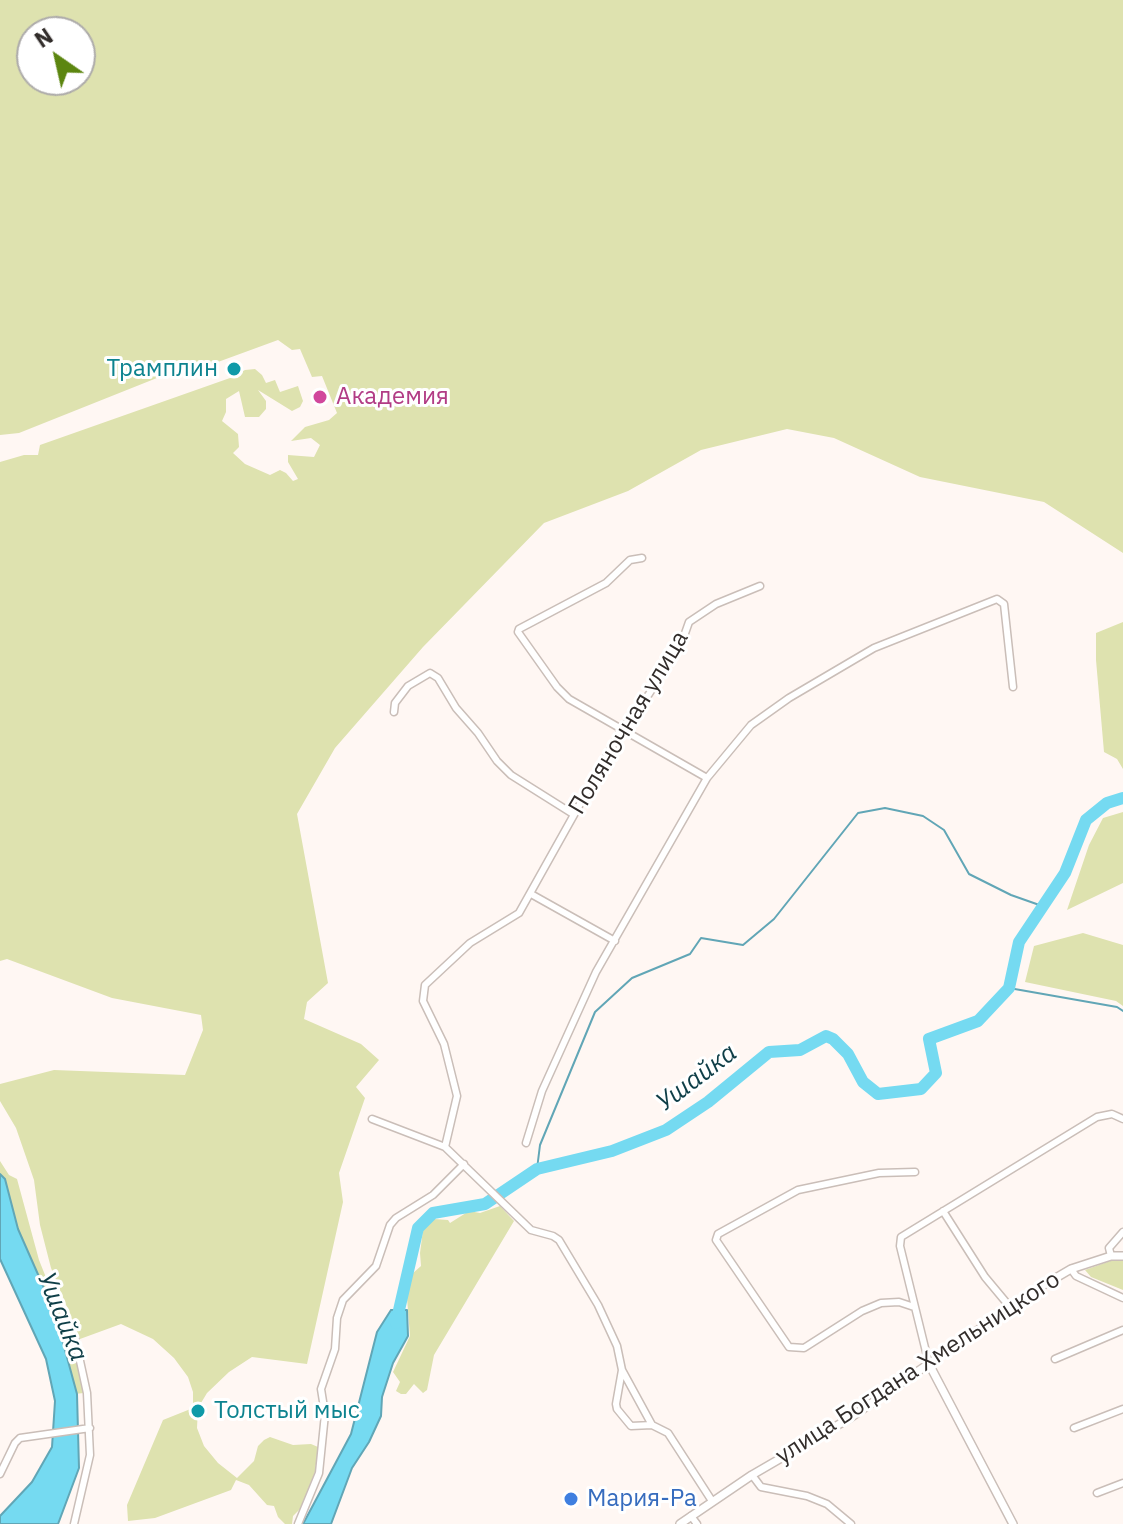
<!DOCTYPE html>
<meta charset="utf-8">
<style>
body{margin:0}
#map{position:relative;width:1123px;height:1524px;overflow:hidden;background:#fff7f3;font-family:"IBM Plex Sans",sans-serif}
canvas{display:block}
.north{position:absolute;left:16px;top:16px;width:80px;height:80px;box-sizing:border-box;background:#fff;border:2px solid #adabaa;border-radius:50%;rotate:326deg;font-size:22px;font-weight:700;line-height:32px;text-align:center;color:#322d2b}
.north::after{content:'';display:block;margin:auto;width:28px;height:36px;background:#5c8610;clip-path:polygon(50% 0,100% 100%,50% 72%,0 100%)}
</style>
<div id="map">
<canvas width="1123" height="1524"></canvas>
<div class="north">N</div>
</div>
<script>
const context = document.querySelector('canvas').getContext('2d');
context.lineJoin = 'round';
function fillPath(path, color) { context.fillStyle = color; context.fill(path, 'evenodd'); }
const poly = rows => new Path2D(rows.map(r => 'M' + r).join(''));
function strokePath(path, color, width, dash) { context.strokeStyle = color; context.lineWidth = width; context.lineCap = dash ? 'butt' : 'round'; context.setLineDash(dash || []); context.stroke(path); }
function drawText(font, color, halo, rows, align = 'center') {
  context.font = font + ' "IBM Plex Sans",sans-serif'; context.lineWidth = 6; context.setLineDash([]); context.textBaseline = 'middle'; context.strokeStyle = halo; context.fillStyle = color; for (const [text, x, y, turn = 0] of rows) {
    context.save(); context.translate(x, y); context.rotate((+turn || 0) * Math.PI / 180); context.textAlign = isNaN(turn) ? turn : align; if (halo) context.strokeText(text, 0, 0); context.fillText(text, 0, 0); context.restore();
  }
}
fillPath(poly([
 [0,0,1123,0,1123,553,1044,502,920,477,834,438,787,429,701,450,628,491,544,523,423,647,335,748,297,814,328,983,307,1002,304,1019,361,1044,379,1060,356,1087,365,1098,339,1173,343,1202,307,1364,252,1357,229,1372,207,1393,198,1408,197,1428,204,1446,218,1463,237,1478,254,1461,258,1446,264,1440,270,1437,293,1445,311,1444,318,1447,315,1472,300,1509,293,1516,292,1524,285,1524,278,1517,274,1506,267,1505,249,1485,236,1480,231,1490,155,1518,128,1521,127,1505,163,1420,193,1408,193,1392,188,1377,174,1358,153,1339,121,1324,80,1339,51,1268,40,1225,34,1180,16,1128,0,1101,0,1084,54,1070,185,1075,203,1030,201,1015,112,998,7,959,0,961,0,462,24,455,38,455,40,445,230,378,245,370,255,369,262,375,266,383,275,380,280,392,298,386,303,401,300,407,292,411,258,390,266,401,266,409,259,417,245,417,239,391,226,399,226,412,222,421,238,434,239,447,233,453,245,464,270,475,280,470,286,473,293,481,298,479,288,462,288,455,314,457,320,445,311,438,291,441,305,427,329,420,337,413,322,376,312,377,300,349,292,350,278,340,207,366,197,362,19,433,0,435],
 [32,32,80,32,80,80,32,80],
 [1123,622,1123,769,1117,759,1104,752,1096,660,1096,633],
 [1123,812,1123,883,1067,910,1089,845,1103,818],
 [1083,933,1123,945,1123,1006,1116,1001,1025,982,1034,946],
 [0,1161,9,1175,17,1179,39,1260,75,1350,84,1393,74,1394,0,1178],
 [500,1206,514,1221,434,1355,427,1390,423,1393,414,1384,406,1394,401,1394,396,1391,400,1382,393,1372,410,1336,407,1298,413,1273,421,1266,420,1253,423,1230,434,1219,448,1220,450,1223,469,1211,480,1213],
 [1113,1260,1123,1260,1123,1290,1091,1277,1085,1270]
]), '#dee2af');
const water = poly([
 [0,1174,5,1179,18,1229,55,1313,77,1394,79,1468,58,1524,0,1524,0,1516,32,1482,52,1447,55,1401,46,1359,0,1259,0,1174],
 [391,1310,407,1310,408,1336,393,1363,382,1397,381,1416,369,1442,352,1468,331,1524,303,1524,351,1434,377,1332,391,1310]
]);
fillPath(water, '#75daf1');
strokePath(water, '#61a6b6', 2);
strokePath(poly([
 [1009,988,1117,1007,1123,1011],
 [537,1169,540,1145,595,1012,632,978,690,954,701,938,743,945,774,919,858,813,885,808,923,816,944,830,969,874,1011,895,1045,907]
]), '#61a6b6', 2);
strokePath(poly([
 [396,1323,418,1228,433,1213,485,1204,537,1169,612,1151,666,1130,708,1102,769,1052,800,1050,826,1036,833,1039,848,1054,863,1082,878,1094,921,1089,936,1073,929,1039,978,1021,1009,988,1019,942,1065,873,1086,820,1107,803,1123,798]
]), '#75daf1', 12);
const minor = poly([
 [642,558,630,560,606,583,519,629,518,632,557,687,569,699,707,778],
 [394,712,395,703,408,686,430,673,438,678,456,708,478,733,497,761,511,775,573,814],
 [531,894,615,941],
 [372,1119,445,1147,531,1230,553,1236,559,1240,598,1305,617,1346,622,1370,616,1404,617,1409,631,1426,652,1425,668,1433,712,1501],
 [526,1143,542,1091,596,972,707,778,751,725,789,698,874,648,997,599,1004,604,1013,687],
 [445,1147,457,1096,444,1044,423,1001,425,985,470,943,519,913,622,729,649,694,683,639,689,622,716,604,760,586],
 [943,1211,985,1277,1010,1307],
 [1111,1256,1109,1248,1123,1232],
 [1071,1269,1076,1276,1123,1298],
 [914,1307,899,1302,881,1303,862,1311,804,1348,789,1347,716,1240,718,1234,798,1190,879,1173,915,1172],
 [1055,1359,1123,1330],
 [929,1364,900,1246,901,1237,1097,1117,1112,1114,1123,1119],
 [622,1370,652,1425],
 [1074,1428,1123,1409],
 [0,1474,15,1443,20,1438,90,1428],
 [752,1475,761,1487,807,1496,827,1504,851,1524],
 [1097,1493,1123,1483],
 [691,1516,697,1524],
 [74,1524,90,1455,87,1393,75,1338],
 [298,1524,319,1473,325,1414,321,1389,335,1349,337,1318,343,1300,376,1266,390,1225,396,1218,433,1195,464,1164]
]);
const tertiary = poly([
 [929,1364,1013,1524],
 [680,1524,752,1475,850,1418,1042,1286,1071,1269,1111,1256,1123,1256]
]);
strokePath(minor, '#cabeb8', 9);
strokePath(tertiary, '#cabeb8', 10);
strokePath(minor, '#fff', 6);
strokePath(tertiary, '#fff', 7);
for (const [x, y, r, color] of [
 [234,369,8,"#0f9aa8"],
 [320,397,8,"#d1479c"],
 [198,1411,8,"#0f9aa8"],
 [571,1499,8,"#3f7fe0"]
]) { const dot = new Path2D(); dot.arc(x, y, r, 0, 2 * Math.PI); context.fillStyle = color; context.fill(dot); strokePath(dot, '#fff', 3); }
drawText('24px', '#0d838f', '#fff', [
 ["Трамплин",218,369],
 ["Толстый мыс",214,1411,"left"]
], 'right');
drawText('24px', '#b23c85', '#fff', [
 ["Академия",336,397]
], 'left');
drawText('24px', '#322d2b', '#fff', [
 ["Поляночная улица",629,723,-59],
 ["улица Богдана Хмельницкого",918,1368,-33]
]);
drawText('24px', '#366cbe', '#fff', [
 ["Мария-Ра",587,1499]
], 'left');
drawText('italic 26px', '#0e3e47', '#fff', [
 ["Ушайка",697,1078,-37],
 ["Ушайка",62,1317,68]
]);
</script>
